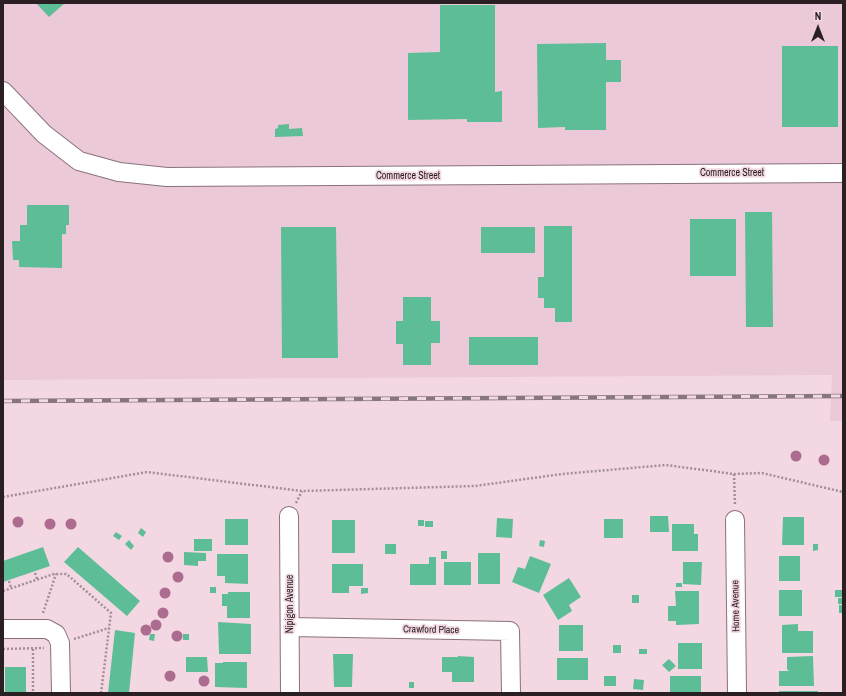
<!DOCTYPE html>
<style>
body{margin:0}
#map{position:relative;width:846px;height:696px;overflow:hidden;background:#f3d8e3;font-family:"Archivo Narrow",sans-serif}
canvas{display:block}
.frame{position:absolute;inset:0;border:4px solid #2a2024;pointer-events:none}
.north{position:absolute;left:798px;top:8px;width:40px;height:40px;-webkit-text-stroke:3px #f3d8e3;paint-order:stroke;rotate:0deg;font-size:11px;font-weight:700;line-height:16px;text-align:center;color:#2a2024}
.north::after{content:'';display:block;margin:auto;width:14px;height:18px;background:#2a2024;clip-path:polygon(50% 0,100% 100%,50% 72%,0 100%)}
</style>
<div id="map">
<canvas width="846" height="696"></canvas>
<div class="frame"></div>
<div class="north">N</div>
</div>
<script>
const context = document.querySelector('canvas').getContext('2d');
context.lineJoin = 'round';
function fillPath(path, color) { context.fillStyle = color; context.fill(path, 'evenodd'); }
const poly = rows => new Path2D(rows.map(r => 'M' + r).join(''));
function strokePath(path, color, width, dash) { context.strokeStyle = color; context.lineWidth = width; context.lineCap = dash ? 'butt' : 'round'; context.setLineDash(dash || []); context.stroke(path); }
function drawText(font, color, halo, rows, align = 'center') {
  context.font = font + ' "Archivo Narrow",sans-serif'; context.lineWidth = 3.5; context.setLineDash([]); context.textBaseline = 'middle'; context.strokeStyle = halo; context.fillStyle = color; for (const [text, x, y, turn = 0] of rows) {
    context.save(); context.translate(x, y); context.rotate((+turn || 0) * Math.PI / 180); context.textAlign = isNaN(turn) ? turn : align; if (halo) context.strokeText(text, 0, 0); context.fillText(text, 0, 0); context.restore();
  }
}
fillPath(poly([
 [3,3,843,3,843,421,830,421,832,375,3,380]
]), '#ebc9d8');
fillPath(poly([
 [36,3,65,3,49,17],
 [440,5,495,5,495,92,502,91,502,122,467,122,467,119,408,120,408,53,440,52],
 [606,43,606,60,621,60,621,82,606,82,606,130,565,130,565,127,538,128,537,44],
 [782,46,838,46,838,127,782,127],
 [289,124,289,129,302,128,303,136,275,137,275,129,278,128,278,125],
 [27,205,69,205,69,225,66,225,66,234,62,234,62,268,19,267,19,260,13,260,12,241,20,241,20,225,27,225],
 [745,212,772,212,773,327,746,327],
 [690,219,736,219,736,276,690,276],
 [544,226,572,226,572,322,555,322,555,308,544,308,544,298,538,298,538,277,544,277],
 [281,227,336,227,338,358,282,358],
 [481,227,535,227,535,253,481,253],
 [403,297,431,297,431,321,440,321,440,343,431,343,431,365,403,365,403,344,396,344,396,321,403,321],
 [469,337,538,337,538,365,469,365],
 [650,516,668,516,669,532,650,532],
 [783,517,804,517,804,545,782,545],
 [497,518,513,519,512,538,496,537],
 [225,519,248,519,248,545,225,545],
 [604,519,623,519,623,538,604,538],
 [332,520,355,520,355,553,332,553],
 [418,520,424,520,424,526,418,526],
 [425,521,433,521,433,527,425,527],
 [672,524,694,524,694,534,698,534,698,551,672,551],
 [141,528,146,532,143,537,138,533],
 [116,532,122,536,119,540,113,536],
 [194,539,212,539,212,551,194,551],
 [129,540,134,546,131,550,125,544],
 [540,540,545,541,544,547,539,546],
 [385,544,396,544,396,554,385,554],
 [813,544,818,544,818,550,813,551],
 [43,547,50,566,3,582,3,561],
 [78,547,140,601,127,616,64,562],
 [441,551,447,551,447,559,441,559],
 [184,552,206,553,206,561,198,561,198,566,184,565],
 [478,553,500,553,500,584,478,584],
 [217,554,248,554,248,584,225,583,225,576,217,576],
 [530,556,551,564,539,593,512,582,518,567,525,569],
 [779,556,800,556,800,581,779,581],
 [429,557,436,557,436,585,410,585,410,564,429,564],
 [444,562,471,562,471,585,444,585],
 [683,562,702,562,701,585,683,584],
 [332,564,363,564,363,586,349,586,349,593,332,593],
 [569,578,581,597,569,605,572,611,558,620,543,595],
 [676,583,682,583,682,587,676,587],
 [210,587,216,587,216,593,210,593],
 [361,588,368,588,368,593,361,594],
 [779,590,802,590,802,616,779,616],
 [835,590,843,590,843,597,835,597],
 [675,591,699,591,699,624,676,625,676,621,668,621,668,606,676,606],
 [228,592,250,592,250,618,227,618,227,606,222,606,222,594,228,594],
 [632,595,639,595,639,603,632,603],
 [838,598,843,598,843,604,838,604],
 [839,605,843,605,843,613,839,613],
 [218,622,251,624,251,654,219,654],
 [798,624,798,631,813,631,813,653,782,653,782,625],
 [559,625,583,625,583,651,559,651],
 [115,630,135,633,129,693,108,693],
 [150,634,155,634,154,641,149,640],
 [183,634,189,634,189,640,183,640],
 [678,643,702,643,702,669,678,669],
 [613,645,621,645,621,653,613,653],
 [639,649,647,649,647,654,639,654],
 [333,654,353,654,352,687,334,687],
 [458,656,474,657,474,682,452,682,452,672,442,672,442,657,458,657],
 [813,656,814,686,779,686,779,671,789,671,787,669,787,657],
 [186,657,207,657,208,672,186,672],
 [557,658,588,658,588,680,557,680],
 [669,659,676,666,669,672,662,665],
 [223,662,247,662,247,688,215,687,215,663,223,663],
 [5,667,26,667,26,693,5,693],
 [604,676,616,676,616,686,604,686],
 [670,676,701,676,701,693,670,693],
 [634,679,644,680,643,690,633,689],
 [409,682,414,682,414,688,409,688],
 [779,691,818,691,818,693,779,693]
]), '#5dbd97');
const minor = poly([
 [3,91,44,134,79,161,119,172,167,177,843,173],
 [289,516,290,693],
 [735,520,737,693],
 [290,627,510,631,511,693],
 [3,629,47,629,56,634,60,643,61,693]
]);
strokePath(minor, '#8a727c', 20);
strokePath(poly([
 [734,474,735,506],
 [3,497,147,472,302,491,475,486,562,474,666,465,734,474,762,473,843,492],
 [296,503,302,491],
 [35,573,37,579],
 [9,581,11,588],
 [3,591,54,574,66,574,70,577,111,613,101,693],
 [43,613,56,574],
 [74,639,109,628],
 [3,649,44,648],
 [33,649,33,693]
]), '#a28e96', 2.5, [2, 2]);
strokePath(minor, '#fff', 18);
const rail = poly([
 [3,401,843,396]
]);
strokePath(rail, '#88767e', 4.5);
strokePath(rail, '#f3d8e3', 3, [9]);
context.fillStyle = '#ac6c8f';
for (const [x, y] of [
 [796,456],
 [824,460],
 [18,522],
 [50,524],
 [71,524],
 [168,557],
 [178,577],
 [165,593],
 [163,613],
 [156,625],
 [146,630],
 [177,636],
 [170,676],
 [204,681]
]) { context.beginPath(); context.arc(x, y, 5.5, 0, 2 * Math.PI); context.fill(); }
drawText('10px', '#2a2024', '#f3d8e3', [
 ["Commerce Street",732,173],
 ["Commerce Street",408,176],
 ["Nipigon Avenue",290,604,-90],
 ["Home Avenue",736,606,-91],
 ["Crawford Place",431,630,1]
]);
</script>
